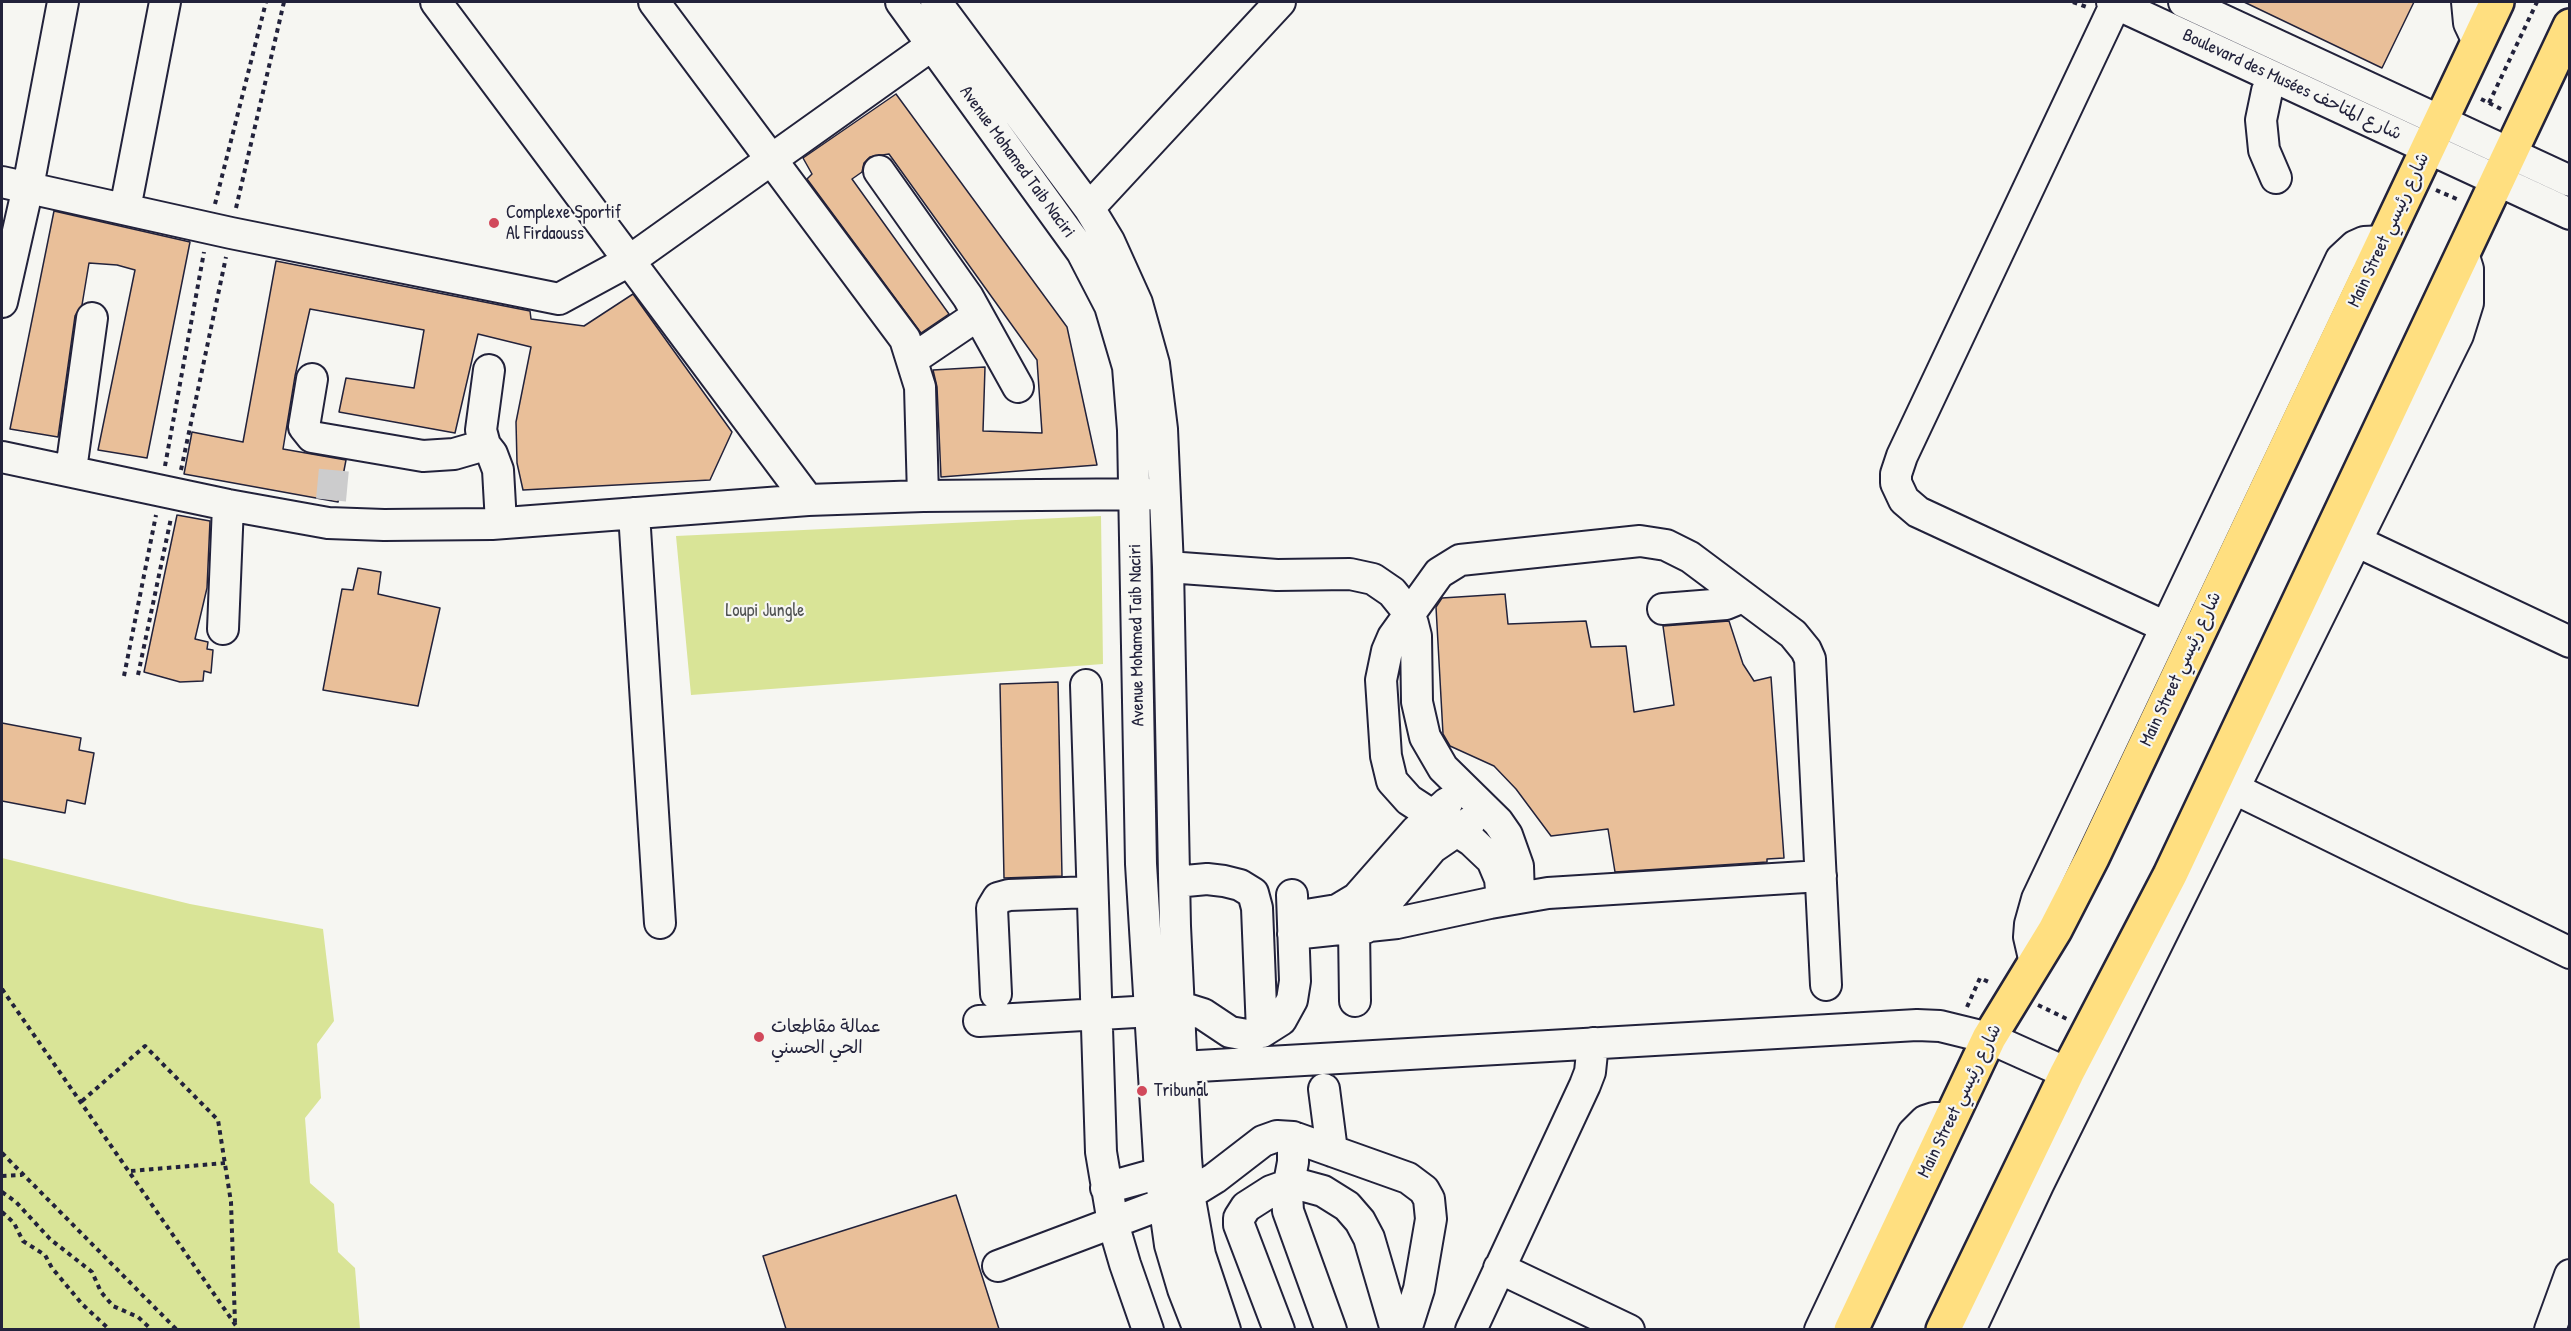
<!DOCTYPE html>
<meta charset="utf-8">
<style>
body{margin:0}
#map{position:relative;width:2571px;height:1331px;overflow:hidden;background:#f6f6f2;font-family:"Patrick Hand",sans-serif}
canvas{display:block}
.frame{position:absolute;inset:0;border:3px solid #22223b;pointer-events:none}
</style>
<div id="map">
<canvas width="2571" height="1331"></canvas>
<div class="frame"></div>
</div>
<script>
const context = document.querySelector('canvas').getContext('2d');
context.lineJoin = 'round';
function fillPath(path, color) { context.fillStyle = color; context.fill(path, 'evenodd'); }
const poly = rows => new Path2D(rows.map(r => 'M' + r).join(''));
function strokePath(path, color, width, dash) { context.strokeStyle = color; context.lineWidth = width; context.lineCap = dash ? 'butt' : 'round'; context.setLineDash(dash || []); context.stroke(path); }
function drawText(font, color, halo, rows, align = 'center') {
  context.font = font + ' "Patrick Hand","Playpen Sans Arabic",sans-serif'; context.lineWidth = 4.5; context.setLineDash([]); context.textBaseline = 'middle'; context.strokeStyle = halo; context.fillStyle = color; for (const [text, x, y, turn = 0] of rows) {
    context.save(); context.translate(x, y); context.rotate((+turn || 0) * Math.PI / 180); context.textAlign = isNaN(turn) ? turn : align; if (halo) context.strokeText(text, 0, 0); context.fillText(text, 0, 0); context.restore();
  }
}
fillPath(poly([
 [1101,516,1103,664,691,695,676,536],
 [2,858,190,904,323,929,334,1021,317,1044,321,1098,305,1118,310,1183,334,1204,338,1252,355,1268,360,1329,2,1329]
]), '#d9e497');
const building = poly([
 [2244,2,2414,2,2382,68,2244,2],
 [896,94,1067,327,1097,465,941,477,937,387,933,370,985,367,983,431,1042,433,1037,360,889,154,870,157,864,163,862,172,852,179,949,314,921,333,807,179,812,174,803,158,896,94],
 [54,211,190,242,147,458,98,450,135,270,117,265,89,263,82,305,75,316,58,437,10,429,54,211],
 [276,261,530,311,531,319,584,326,633,294,732,432,710,480,523,490,517,463,516,422,531,347,478,334,455,433,339,412,346,378,414,388,424,330,310,309,295,376,283,449,346,460,338,502,184,474,192,432,243,442,276,261],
 [177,515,210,521,207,588,195,639,208,642,207,649,213,650,211,673,204,671,203,681,180,682,144,672,177,515],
 [358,568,381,572,378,594,440,608,418,706,323,690,342,589,353,590,358,568],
 [1505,594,1508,624,1586,621,1591,647,1626,646,1634,712,1674,705,1663,626,1729,621,1743,664,1754,681,1771,677,1784,858,1767,859,1767,862,1615,872,1608,829,1551,836,1516,789,1494,766,1450,746,1443,734,1436,607,1442,598,1505,594],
 [1058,682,1062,876,1004,878,1000,684,1058,682],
 [2,723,81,738,79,750,94,753,85,804,67,800,65,813,2,801,2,723],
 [956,1195,999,1329,786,1329,763,1256,956,1195]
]);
fillPath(building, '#e9bf99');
strokePath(building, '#22223b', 1.5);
strokePath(poly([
 [331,500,335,458]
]), '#cccccd', 30, [30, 15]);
const minor = poly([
 [436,2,808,500],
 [654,2,905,339,920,387,923,496],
 [901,2,1082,252,1110,306,1128,367,1133,430,1141,864,1160,1173,1170,1245,1183,1289,1199,1330],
 [936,2,1089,208,1109,241,1137,303,1154,364,1162,429,1168,567,1175,926,1186,1158,1189,1194,1200,1255,1225,1330],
 [2112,2,2570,214],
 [2184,2,2570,181],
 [2467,2,2469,23,2478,42],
 [2116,3,1902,456,1896,474,1896,483,1904,500,1918,512,2166,627],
 [2274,77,2267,91,2261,120,2264,150,2276,178],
 [879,171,968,297,978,315,913,359],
 [2,182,231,233,559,299,629,261,932,45],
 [1089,208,1280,2],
 [125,209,165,2],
 [2,302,28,187,63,2],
 [978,315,1018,387],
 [489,370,481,430,485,445,492,454,498,470,501,523],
 [312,379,304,427,312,437,423,456,454,454,485,445],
 [2,457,228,505,328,523,384,525,492,524,808,500,923,496,1155,494],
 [71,470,92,318],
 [634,513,660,923],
 [2358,542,2570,642],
 [1168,567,1277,575,1350,574,1373,579,1392,592,1409,613,1413,624,1416,636,1417,702,1425,737,1443,768,1498,822,1507,835,1518,866,1519,897],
 [1663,609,1726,604,1743,597],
 [223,629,228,505],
 [1086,685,1101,1152,1113,1223,1125,1264,1148,1330],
 [2235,789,2570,953],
 [1175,882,1207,879,1224,881,1240,885,1253,893,1257,908,1262,1032],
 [1502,900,1500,879,1492,860,1472,841,1409,800,1392,781,1386,756,1381,680,1387,651,1393,637,1439,573,1460,560,1640,541,1666,545,1690,557,1793,634,1806,650,1810,659,1826,985],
 [1300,916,1337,910,1357,898,1416,831,1447,803],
 [1354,928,1355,1001],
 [1365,928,1432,848,1470,822],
 [1293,934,1397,923,1490,903,1548,893,1821,876],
 [2035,963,2029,937,2030,924,2037,899,2341,259,2355,246,2364,242,2384,241],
 [996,994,992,908,998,898,1009,895,1092,892],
 [979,1021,1187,1009,1203,1014,1230,1032,1247,1035,1262,1032,1281,1020,1292,1000,1295,981,1292,895],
 [1181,1067,1917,1025,1940,1026,1989,1038,2067,1073],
 [1324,1089,1332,1151],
 [1293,1137,1293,1162,1287,1194,1288,1211,1331,1330],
 [1106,1188,1160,1173],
 [998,1266,1189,1194,1215,1178,1263,1141,1277,1136,1293,1137,1408,1178,1424,1190,1429,1199,1431,1219,1419,1289,1406,1330],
 [1499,1268,1629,1330],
 [1279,1330,1239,1225,1239,1218,1246,1207,1271,1191,1288,1185,1301,1185,1323,1191,1347,1206,1360,1221,1369,1238,1396,1330],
 [1471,1330,1585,1085,1590,1072,1593,1043],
 [1820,1330,1913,1133,1925,1121,1934,1118,1951,1118],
 [1970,1330,2038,1185,2458,335,2468,303,2468,269,2463,253],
 [2550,1330,2570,1275]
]);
const major = poly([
 [1851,1330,1989,1038,2055,930,2092,858,2497,2],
 [1943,1330,2067,1073,2170,875,2570,26]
]);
strokePath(minor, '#22223b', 34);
strokePath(major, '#22223b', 38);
strokePath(poly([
 [2073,2,2087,7],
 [2481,99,2501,109],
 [2489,103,2537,2],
 [2436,190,2459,200],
 [215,204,266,2],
 [236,208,284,2],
 [165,466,204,252],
 [181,470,226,257],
 [138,675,171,518],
 [124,676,156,515],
 [2,989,239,1330],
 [2038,1005,2067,1019],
 [1967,1007,1980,978,1991,983],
 [82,1101,145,1046,218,1120,231,1202,235,1323],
 [2,1153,177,1330],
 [131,1171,225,1163],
 [2,1176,22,1175],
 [2,1192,16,1202,50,1239,92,1272,101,1292,113,1306,138,1317,152,1330],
 [2,1212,14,1223,23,1241,45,1255,52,1268,82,1304,110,1330]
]), '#22223b', 4, [4.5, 4.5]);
strokePath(minor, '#f6f6f2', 30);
strokePath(major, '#ffdf80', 33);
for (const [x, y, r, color] of [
 [494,223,6,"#d1495b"],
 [759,1037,6,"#d1495b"],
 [1142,1091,6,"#d1495b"]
]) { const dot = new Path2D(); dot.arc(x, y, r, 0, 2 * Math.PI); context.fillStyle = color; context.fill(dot); strokePath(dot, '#f6f6f2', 2); }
drawText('18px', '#22223b', '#f6f6f2', [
 ["Boulevard des Musées شارع المتاحف",2292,85,25],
 ["Avenue Mohamed Taib Naciri",1017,162,54],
 ["Main Street شارع رئيسي",2389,230,-65],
 ["Avenue Mohamed Taib Naciri",1137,635,-91],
 ["Main Street شارع رئيسي",2181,669,-65],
 ["Main Street شارع رئيسي",1960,1101,-64]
]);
drawText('18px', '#22223b', '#f6f6f2', [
 ["Complexe Sportif",506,213],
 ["Al Firdaouss",506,234],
 ["عمالة مقاطعات",771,1027],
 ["الحي الحسني",771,1048],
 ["Tribunal",1154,1091]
], 'left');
drawText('18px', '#505252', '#f6f6f2', [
 ["Loupi Jungle",765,611]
]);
</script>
